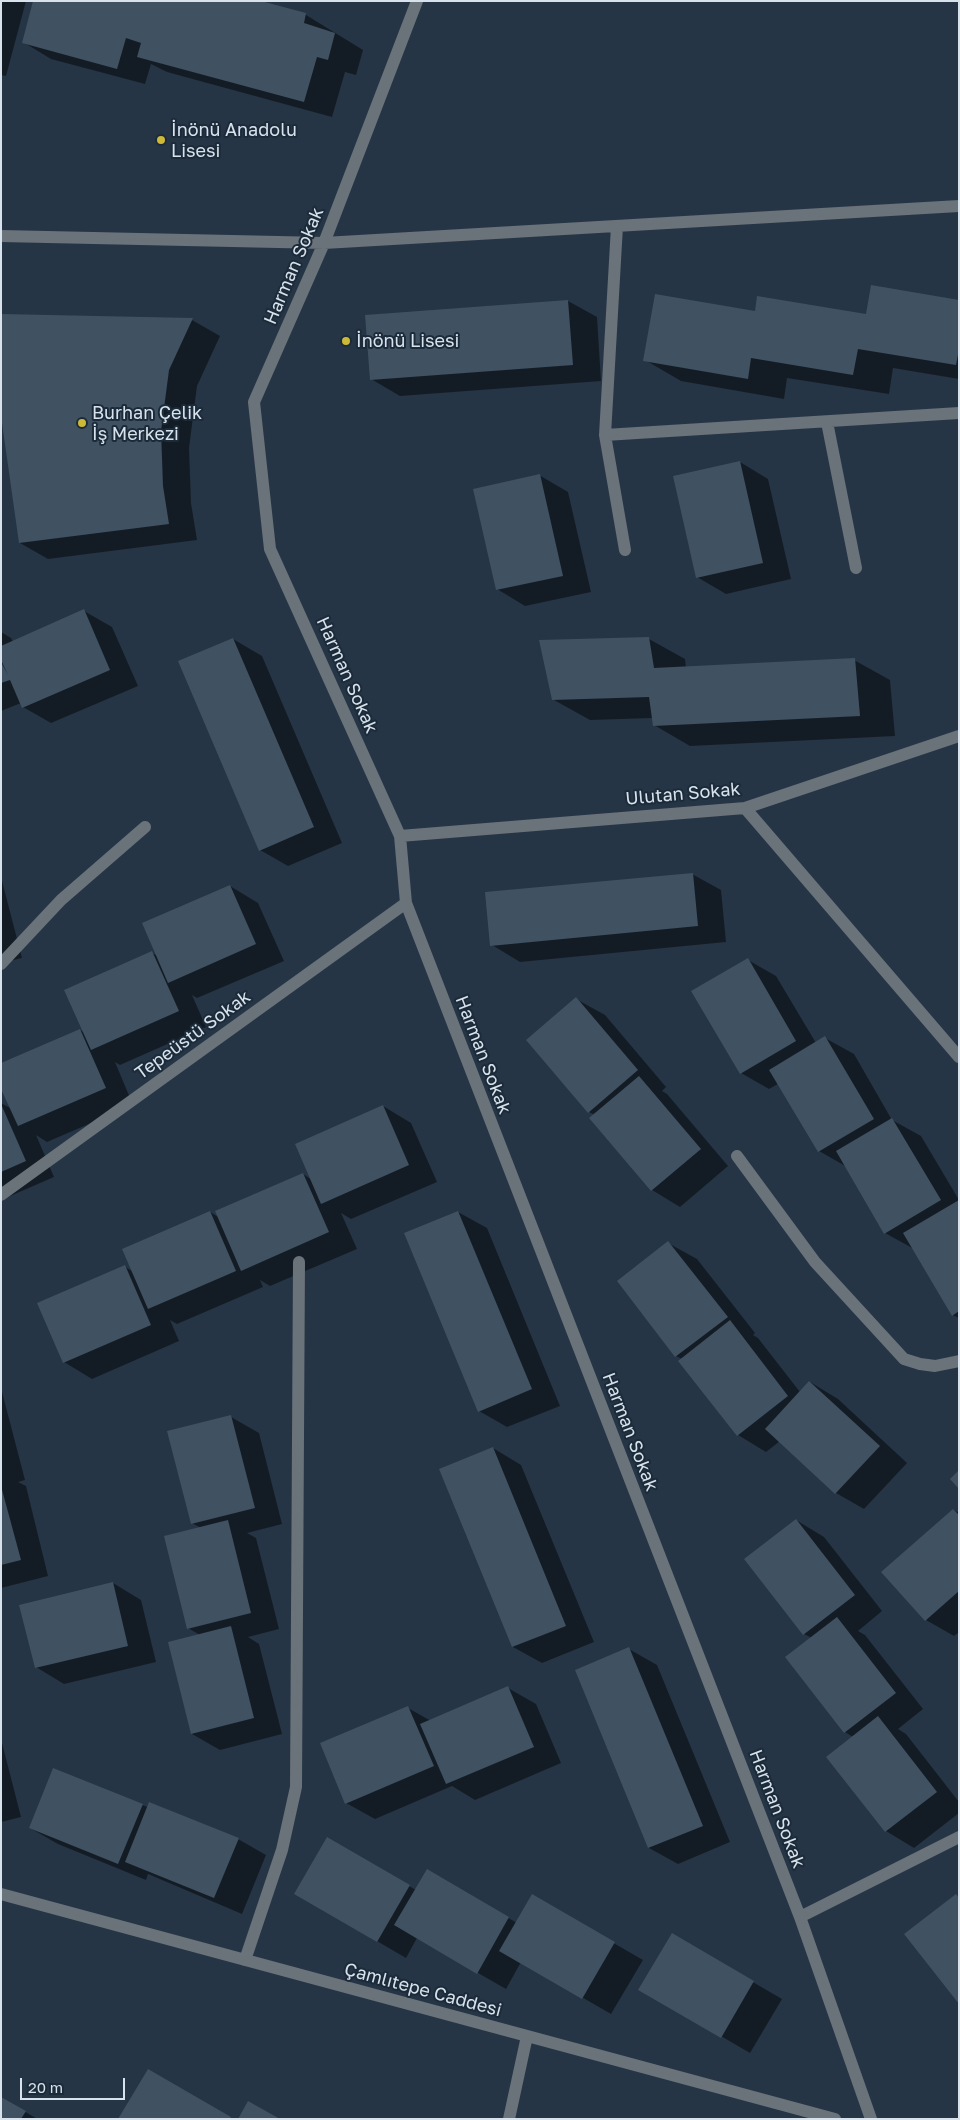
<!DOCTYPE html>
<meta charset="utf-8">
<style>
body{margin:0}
#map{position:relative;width:960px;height:2120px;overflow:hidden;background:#253545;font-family:"Golos Text",sans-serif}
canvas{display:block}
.frame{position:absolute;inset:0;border:2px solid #d8e2ec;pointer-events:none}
.scale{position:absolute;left:20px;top:2078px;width:105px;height:22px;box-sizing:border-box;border:2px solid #d8e2ec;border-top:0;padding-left:6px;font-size:15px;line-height:18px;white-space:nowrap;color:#d8e2ec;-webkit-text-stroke:4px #1c2b3a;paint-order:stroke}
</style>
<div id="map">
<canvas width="960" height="2120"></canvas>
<div class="frame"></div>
<div class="scale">20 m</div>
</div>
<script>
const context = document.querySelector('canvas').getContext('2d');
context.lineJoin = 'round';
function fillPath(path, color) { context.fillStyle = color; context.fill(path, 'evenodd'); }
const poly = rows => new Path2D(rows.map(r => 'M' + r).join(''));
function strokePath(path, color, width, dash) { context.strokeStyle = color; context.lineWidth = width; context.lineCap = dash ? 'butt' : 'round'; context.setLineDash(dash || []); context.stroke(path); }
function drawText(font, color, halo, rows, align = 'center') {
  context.font = font + ' "Golos Text",sans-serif'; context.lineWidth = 4; context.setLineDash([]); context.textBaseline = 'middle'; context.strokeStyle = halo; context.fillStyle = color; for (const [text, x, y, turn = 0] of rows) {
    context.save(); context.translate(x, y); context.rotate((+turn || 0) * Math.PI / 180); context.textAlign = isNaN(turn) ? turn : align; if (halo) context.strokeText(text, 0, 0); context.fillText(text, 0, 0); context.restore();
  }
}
fillPath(poly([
 [1,1,26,1,6,76,1,75],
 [257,1,306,15,363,50,356,75,345,72,332,117,167,72,151,64,145,84,51,59,23,42],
 [568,301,597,317,601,381,400,396,371,379,366,316],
 [959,301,959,379,893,368,889,394,787,378,784,399,681,381,645,360,756,312,867,315],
 [192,320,220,336,197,386,189,448,191,503,197,540,48,559,20,543],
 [740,462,768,479,791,579,726,594,697,577],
 [539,475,568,492,591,592,525,606,497,589],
 [84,611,112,627,138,686,51,723,23,707,21,703,1,711,1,632,11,638,13,642],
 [233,639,262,656,342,843,288,866,260,850],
 [649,639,685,659,686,668,854,660,890,680,895,736,690,746,654,725,653,718,590,720,554,700],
 [692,874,721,890,726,942,520,962,492,945],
 [1,877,22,958,1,963],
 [230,886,258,903,284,961,197,998,192,995,206,1027,120,1065,115,1062,133,1105,47,1142,36,1135,54,1177,1,1200,1,1103,12,1109,80,1030,85,1033,152,953,158,956],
 [748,960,776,976,816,1043,825,1038,854,1054,892,1120,921,1136,959,1200,959,1318,952,1315,914,1249,885,1233,847,1167,819,1151,778,1084,769,1089,741,1073],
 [576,999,605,1015,666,1087,662,1091,667,1094,728,1166,680,1207,652,1190,595,1115,589,1112],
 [383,1106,411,1123,437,1182,351,1219,341,1213,357,1249,270,1286,260,1280,263,1287,177,1324,170,1320,179,1341,92,1379,64,1362,125,1267,132,1271,210,1212,220,1218,303,1174,312,1180],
 [458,1212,487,1228,560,1406,507,1427,479,1411],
 [668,1243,697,1259,755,1333,753,1335,758,1338,800,1392,810,1382,838,1399,907,1463,864,1509,836,1493,780,1441,766,1452,738,1435,682,1359,676,1356],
 [1,1388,25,1480,18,1482,26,1486,48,1576,1,1588],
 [231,1417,259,1433,282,1524,247,1533,256,1538,279,1629,248,1637,259,1644,282,1734,220,1750,192,1734,200,1635,188,1628,201,1528,192,1523],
 [493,1448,521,1465,594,1642,542,1663,513,1647,440,1470],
 [954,1510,959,1513,959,1632,954,1636,926,1620],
 [796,1520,824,1537,882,1611,858,1631,865,1635,923,1709,898,1729,906,1734,959,1802,959,1813,914,1848,886,1831,853,1737,845,1732,812,1638,804,1634],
 [113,1583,141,1600,156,1662,64,1684,36,1667],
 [629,1649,657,1665,730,1842,678,1864,649,1848,577,1670],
 [508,1688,536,1704,561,1763,475,1800,452,1786,375,1819,346,1803,408,1708,431,1721],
 [1,1739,21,1817,1,1822],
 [142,1805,238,1839,266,1855,242,1914,148,1874,146,1880,58,1844,30,1828],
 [327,1839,416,1890,427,1871,517,1923,532,1896,643,1960,611,2014,521,1962,506,1989,417,1938,406,1958,296,1894],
 [672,1935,782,1999,750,2053,640,1989],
 [1,2098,34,2117,37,2119,1,2119]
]), '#0007');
fillPath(poly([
 [33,1,261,1,306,13,304,23,335,33,328,60,317,57,304,102,137,57,141,43,126,38,117,69,22,43],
 [871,285,959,300,959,349,956,365,858,349,853,375,751,358,748,379,643,361,655,294,755,311,757,296,866,314],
 [568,300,573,365,370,380,365,315],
 [1,314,193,318,169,370,161,431,163,486,169,524,19,543,1,416],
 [740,461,763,563,696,578,673,476],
 [540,474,563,576,496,590,473,489],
 [84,609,110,670,22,708,10,680,1,683,1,662,8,675,1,660,1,646],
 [649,637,654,668,855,658,860,716,653,726,649,697,552,700,539,640],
 [233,638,314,827,259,851,178,661],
 [693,873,698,926,490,946,485,892],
 [230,885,256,944,168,983,142,923],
 [152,951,179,1011,91,1050,64,990],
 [748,958,796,1041,740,1074,691,991],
 [576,997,638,1070,588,1113,526,1040],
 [80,1029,106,1088,18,1126,1,1089,1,1063],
 [825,1036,874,1119,818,1152,769,1070],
 [639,1076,701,1149,651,1191,589,1118],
 [1,1104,26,1161,1,1172],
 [383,1105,409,1165,321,1204,295,1144],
 [892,1118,941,1200,884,1234,836,1151],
 [303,1173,329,1232,241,1271,215,1211],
 [959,1200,959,1311,952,1316,903,1233],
 [210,1211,236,1271,148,1309,122,1249],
 [458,1211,532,1389,478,1412,404,1233],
 [668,1241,728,1317,675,1357,617,1281],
 [125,1265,151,1325,63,1363,37,1303],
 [730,1320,788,1396,737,1436,678,1361],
 [809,1381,880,1446,835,1494,765,1429],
 [231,1415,255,1508,191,1524,167,1431],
 [493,1447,566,1626,512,1647,439,1469],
 [959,1470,959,1489,950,1479],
 [1,1486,21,1560,1,1565],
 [953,1509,959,1515,959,1591,925,1621,881,1572],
 [796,1519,855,1595,803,1635,744,1559],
 [228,1520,251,1613,187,1629,164,1536],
 [113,1582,128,1646,35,1668,19,1605],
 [837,1617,896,1693,844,1733,785,1657],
 [231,1626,254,1718,191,1734,168,1642],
 [629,1647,703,1826,648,1848,575,1670],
 [508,1686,534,1747,446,1784,420,1724],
 [408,1706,434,1766,345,1804,320,1743],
 [878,1716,937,1792,885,1832,826,1757],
 [53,1768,143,1804,118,1864,29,1828],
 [149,1802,239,1838,214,1898,125,1862],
 [327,1837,410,1885,377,1942,294,1894],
 [427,1869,509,1917,477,1974,394,1925],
 [532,1894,615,1942,582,1999,499,1951],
 [956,1894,959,1898,959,2004,904,1934],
 [672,1933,754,1981,721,2038,638,1990],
 [148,2069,231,2117,230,2119,118,2119],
 [1,2097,26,2111,21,2119,1,2119],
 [248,2101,280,2119,238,2119]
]), '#405162');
strokePath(poly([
 [417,1,324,243,254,402,270,549,400,836,406,903,800,1917,871,2119],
 [617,226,605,435,625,550],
 [1,236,324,243,959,206],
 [827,422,856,568],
 [605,435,959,413],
 [745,808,959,1057],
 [400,836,745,808,959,736],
 [1,964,61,900,145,827],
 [737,1156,815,1262,904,1359,920,1364,935,1366,959,1361],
 [1,1195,406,903],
 [1,1894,835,2119],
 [800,1917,959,1837],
 [245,1960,282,1850,296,1787,299,1262],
 [509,2119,527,2036]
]), '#6a727a', 12);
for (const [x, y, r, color] of [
 [161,140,5,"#ceb837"],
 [346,341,5,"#ceb837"],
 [82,423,5,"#ceb837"]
]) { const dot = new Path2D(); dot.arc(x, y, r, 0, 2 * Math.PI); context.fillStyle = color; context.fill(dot); strokePath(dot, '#1c2b3a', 2); }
drawText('18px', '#d8e2ec', '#1c2b3a', [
 ["İnönü Anadolu",171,130],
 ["Lisesi",171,151],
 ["İnönü Lisesi",356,341],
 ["Burhan Çelik",92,413],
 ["İş Merkezi",92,434]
], 'left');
drawText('18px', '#d8e2ec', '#1c2b3a', [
 ["Harman Sokak",294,266,-67],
 ["Harman Sokak",347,675,66],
 ["Ulutan Sokak",683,794,-5],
 ["Tepeüstü Sokak",193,1035,-36],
 ["Harman Sokak",483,1055,69],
 ["Harman Sokak",630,1432,69],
 ["Harman Sokak",777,1809,69],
 ["Çamlıtepe Caddesi",423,1990,15]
]);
</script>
